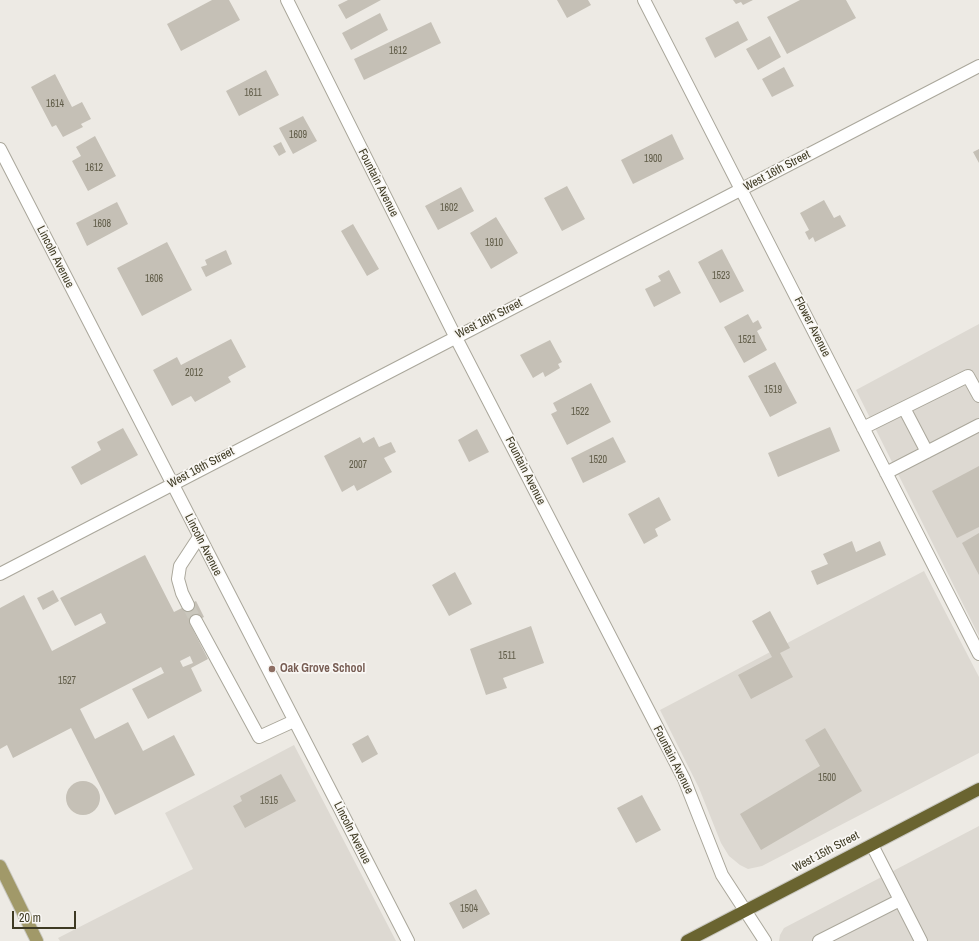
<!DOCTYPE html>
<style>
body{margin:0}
#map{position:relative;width:979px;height:941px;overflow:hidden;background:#edeae4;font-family:"Archivo Narrow",sans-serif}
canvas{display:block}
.scale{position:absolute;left:12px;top:911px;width:64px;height:18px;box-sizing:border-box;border:2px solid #3e3a23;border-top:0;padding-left:5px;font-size:12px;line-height:14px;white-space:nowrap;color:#3e3a23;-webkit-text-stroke:3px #f9f7f4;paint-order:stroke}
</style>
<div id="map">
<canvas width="979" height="941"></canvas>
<div class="scale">20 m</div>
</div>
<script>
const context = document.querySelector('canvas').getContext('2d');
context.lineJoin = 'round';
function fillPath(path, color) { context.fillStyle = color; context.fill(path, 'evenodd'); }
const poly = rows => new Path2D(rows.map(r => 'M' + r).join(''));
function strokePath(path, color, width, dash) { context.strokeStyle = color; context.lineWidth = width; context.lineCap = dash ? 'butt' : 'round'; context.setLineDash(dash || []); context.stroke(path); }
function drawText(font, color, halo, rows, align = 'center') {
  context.font = font + ' "Archivo Narrow",sans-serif'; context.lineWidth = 3.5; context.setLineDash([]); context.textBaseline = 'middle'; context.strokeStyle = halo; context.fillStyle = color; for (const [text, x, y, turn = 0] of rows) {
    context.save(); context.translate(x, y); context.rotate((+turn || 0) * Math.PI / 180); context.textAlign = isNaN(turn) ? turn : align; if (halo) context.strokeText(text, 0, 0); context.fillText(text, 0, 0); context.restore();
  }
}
fillPath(poly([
 [979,324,979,636,856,390],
 [924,571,979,677,979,753,762,866,748,869,740,865,729,856,721,843,699,788,660,710],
 [294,745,396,941,60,941,58,938,193,869,165,813],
 [979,826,979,941,779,941,780,935,784,928]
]), '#ddd9d2');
fillPath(poly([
 [212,0,229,0,240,20,181,51,167,24],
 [348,0,381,0,346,19,338,5],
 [557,0,588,0,591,5,567,18],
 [733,0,753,0,743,5,741,2,736,4],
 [800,0,846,0,856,18,787,54,767,17],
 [380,13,388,30,351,50,342,33],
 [738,21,748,40,715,58,705,38],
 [431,22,441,43,364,80,354,59],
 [770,36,781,57,758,70,746,49],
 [784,67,794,86,772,97,762,79],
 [266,70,279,95,239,116,226,91],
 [55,74,72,107,82,102,91,119,81,124,83,127,63,137,56,125,52,127,31,87],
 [303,116,317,141,293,154,279,128],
 [672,134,684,159,633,184,621,160],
 [95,136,116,176,88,191,72,161,81,156,76,147],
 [281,142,286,152,279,156,273,146],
 [979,149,979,163,973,152],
 [567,186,585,219,562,231,544,198],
 [461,187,474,211,438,230,425,206],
 [824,200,834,218,840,215,846,226,815,242,813,237,809,240,805,232,809,230,800,213],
 [117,202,128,224,87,246,76,223],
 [496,217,518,253,491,269,470,233],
 [353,224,379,269,367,276,341,231],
 [167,242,192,290,142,316,117,268],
 [722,249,744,291,720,303,698,262],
 [226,250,232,264,206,277,201,267,207,265,205,260],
 [669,270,681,293,654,307,645,289,661,281,658,276],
 [748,314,753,323,758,320,762,328,757,331,767,350,744,363,724,327],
 [231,339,246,367,228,377,231,382,195,402,191,396,172,406,153,370,177,357,181,365],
 [550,340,562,362,558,364,560,368,545,377,543,372,533,378,520,355],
 [775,362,797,403,770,417,748,376],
 [591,383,611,422,567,445,551,414,557,411,553,403],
 [830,427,840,451,778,477,768,453],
 [123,428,138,455,81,485,71,467,101,450,97,442],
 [477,429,489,452,469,462,458,440],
 [360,437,363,443,374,437,379,447,391,442,396,452,384,458,392,472,357,491,354,485,342,492,324,456],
 [613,437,626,462,583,483,571,458],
 [979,466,979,527,957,538,932,491],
 [659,497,671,520,655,529,658,536,644,544,628,514],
 [979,533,979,575,962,543],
 [852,541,856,552,880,541,886,555,817,585,811,571,828,564,823,554],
 [145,555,174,612,196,601,204,617,190,624,208,659,191,668,202,691,148,719,132,689,164,673,161,667,80,709,95,739,128,722,143,751,174,735,195,775,115,815,71,728,13,758,7,745,0,749,0,608,24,595,52,651,106,623,101,613,75,626,60,598],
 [190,656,193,663,183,667,180,661],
 [455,572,472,604,449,616,432,585],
 [53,590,59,601,43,610,37,598],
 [770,611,790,648,780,653,793,677,751,699,738,675,772,657,752,621],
 [531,626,544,663,503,678,507,688,486,695,470,649],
 [825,728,862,791,761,850,740,814,820,766,805,740],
 [368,735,378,754,362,763,352,744],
 [281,774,296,801,245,828,233,806,242,801,240,796],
 '66 798a17 17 0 1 1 34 0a17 17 0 1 1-34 0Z',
 [642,795,661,830,636,843,617,808],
 [476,889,490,914,463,929,449,903]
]), '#c5c0b6');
strokePath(poly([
 [188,605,196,621]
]), '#cac7bd', 12, [12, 6]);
const minor = poly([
 [287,0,455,336,684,779,722,875,765,941],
 [644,0,979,654],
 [0,149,408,941],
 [904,408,927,452],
 [863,428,968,376,979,396],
 [886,473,979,425],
 [0,574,979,66],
 [188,605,182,593,178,579,180,566,199,537],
 [196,621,259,737,294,721],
 [872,845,921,941],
 [819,941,900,900]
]);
const major = poly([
 [0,866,37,941]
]);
const highway = poly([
 [687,941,979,789]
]);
strokePath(minor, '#aaa79b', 14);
strokePath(major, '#c9c8c1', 14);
strokePath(highway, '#c9c8c1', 14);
strokePath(minor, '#fff', 12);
strokePath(major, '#a19969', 12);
strokePath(highway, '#6a6430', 12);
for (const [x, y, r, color] of [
 [272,669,4,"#8d6e63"]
]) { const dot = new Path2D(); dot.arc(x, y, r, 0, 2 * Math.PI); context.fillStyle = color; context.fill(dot); strokePath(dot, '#f9f7f4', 1.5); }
drawText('10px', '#605c48', null, [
 ["1612",398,51],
 ["1611",253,93],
 ["1614",55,104],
 ["1609",298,135],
 ["1900",653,159],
 ["1612",94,168],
 ["1602",449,208],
 ["1608",102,224],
 ["1910",494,243],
 ["1523",721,276],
 ["1606",154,279],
 ["1521",747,340],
 ["2012",194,373],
 ["1519",773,390],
 ["1522",580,412],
 ["1520",598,460],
 ["2007",358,465],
 ["1511",507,656],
 ["1527",67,681],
 ["1500",827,778],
 ["1515",269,801],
 ["1504",469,909]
]);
drawText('12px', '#3e3a23', '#f9f7f4', [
 ["West 16th Street",777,171,-28],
 ["Fountain Avenue",378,183,63],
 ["Lincoln Avenue",55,257,63],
 ["West 16th Street",489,319,-27],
 ["Flower Avenue",812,327,63],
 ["West 16th Street",201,468,-28],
 ["Fountain Avenue",525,471,63],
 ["Lincoln Avenue",203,545,63],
 ["Fountain Avenue",673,760,63],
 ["Lincoln Avenue",352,833,63],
 ["West 15th Street",826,852,-28]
]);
drawText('bold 12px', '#785e54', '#f9f7f4', [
 ["Oak Grove School",280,669]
], 'left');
</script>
